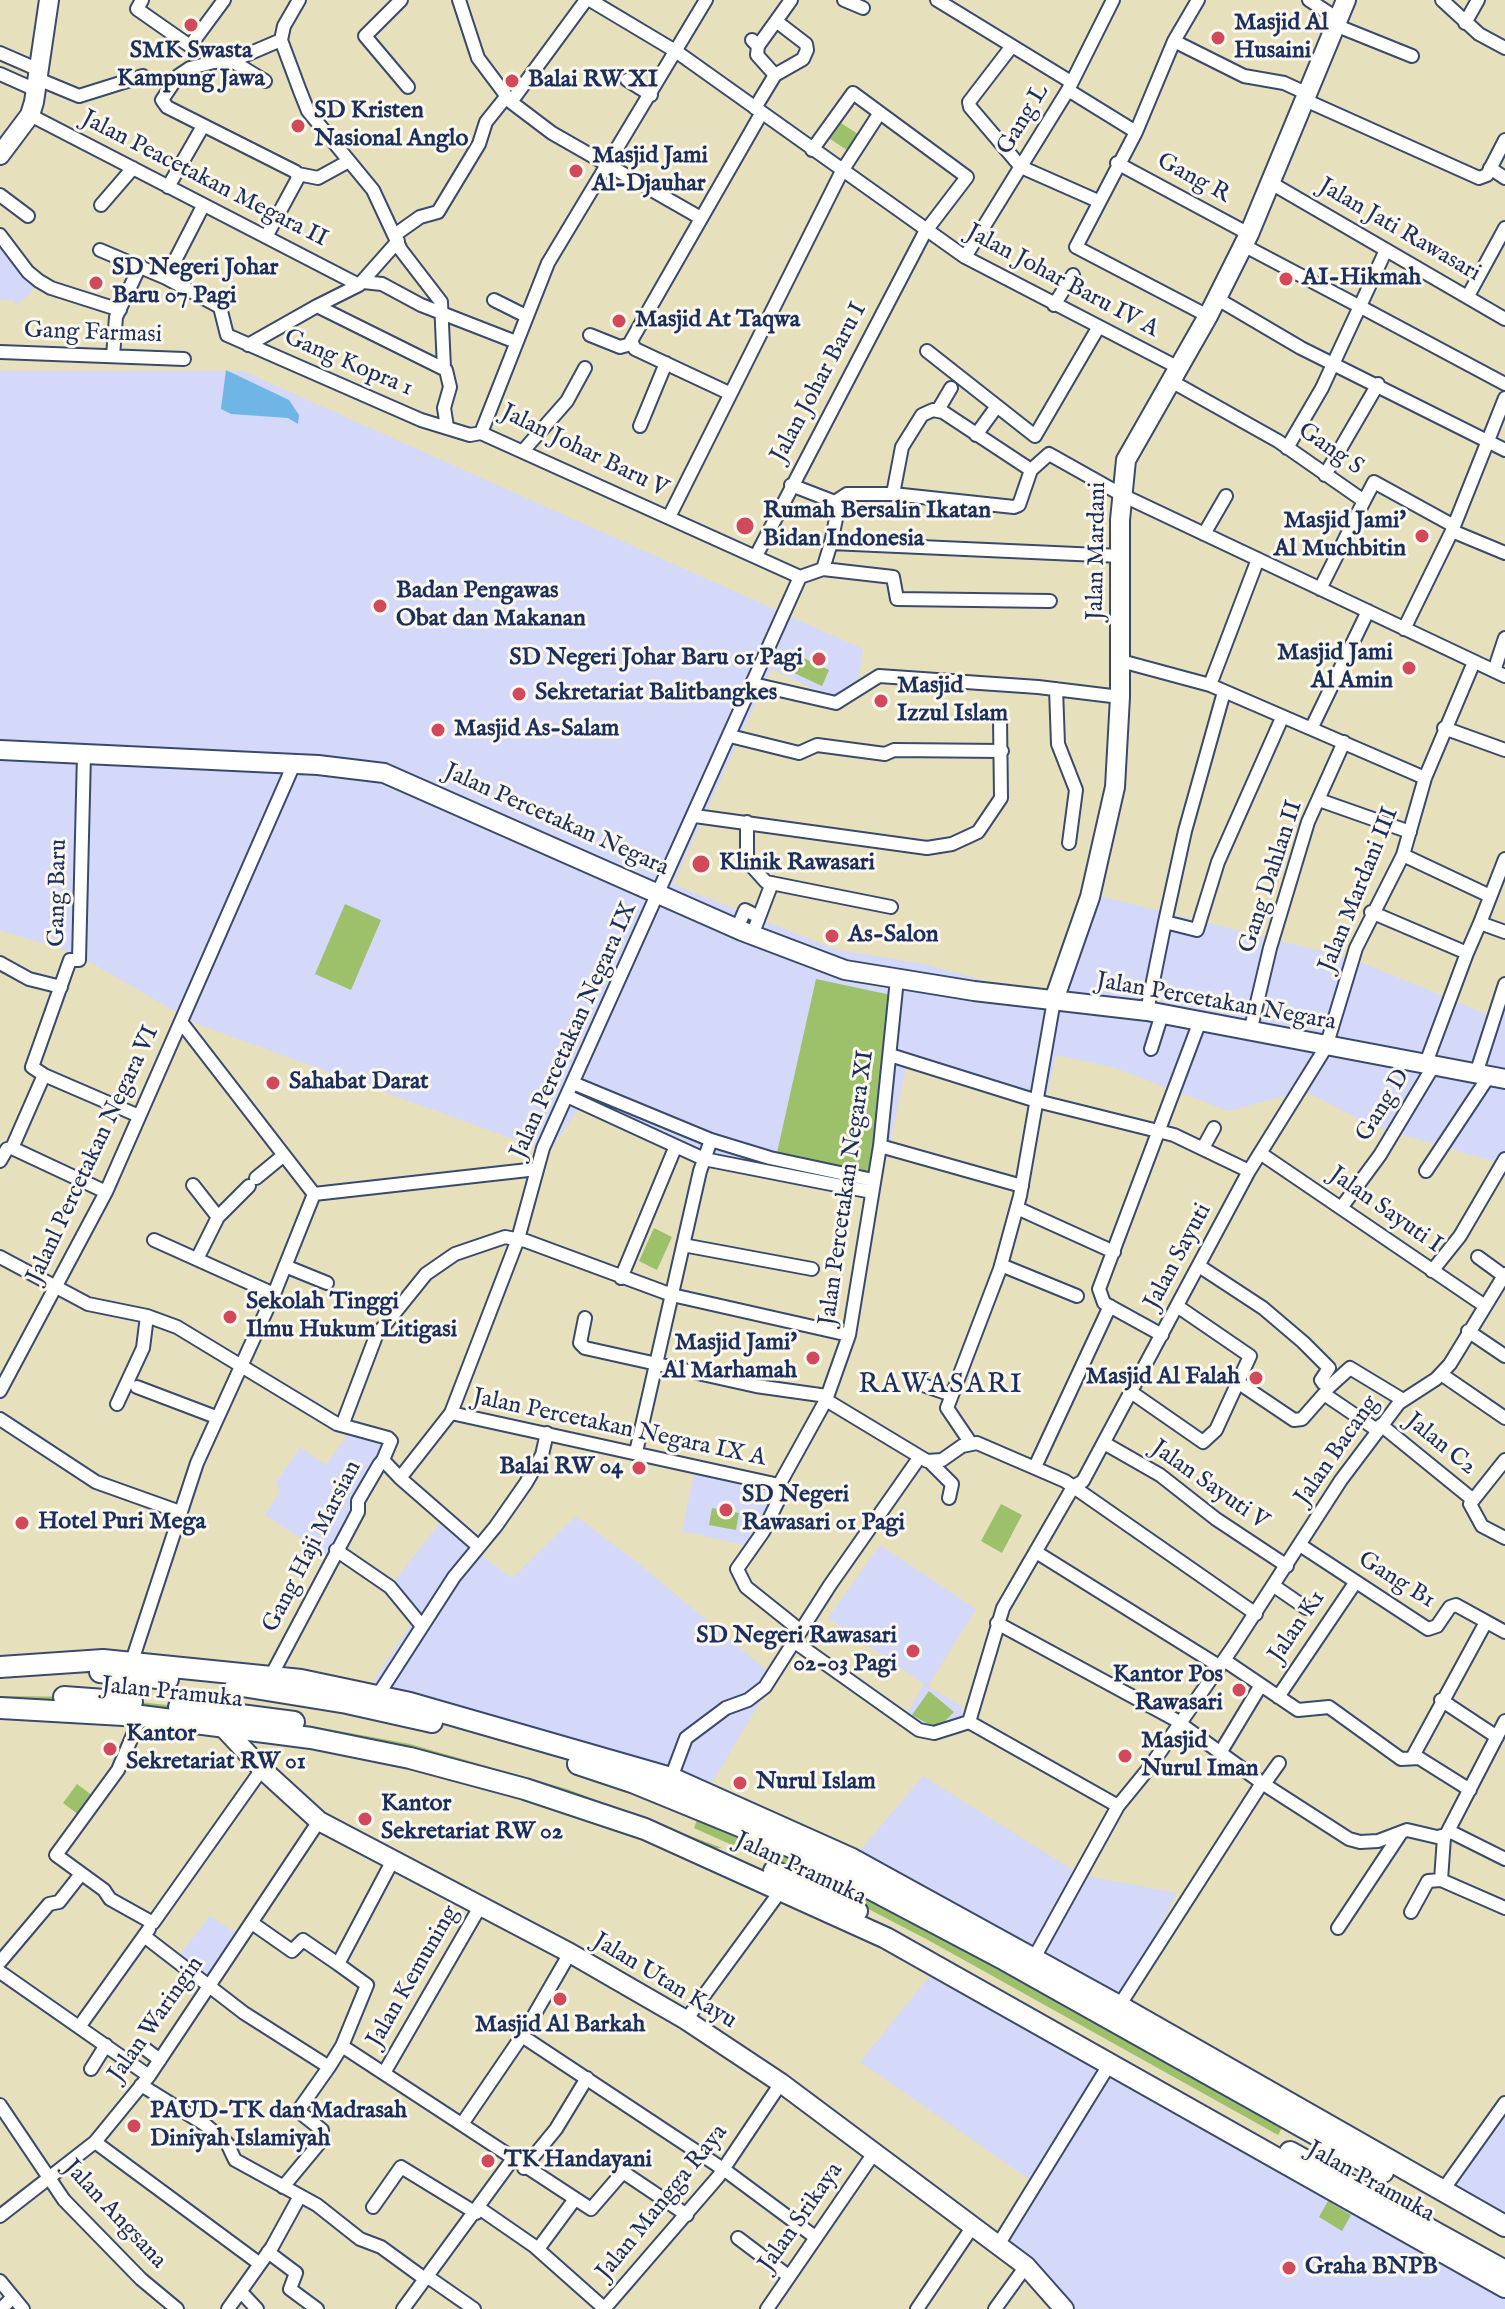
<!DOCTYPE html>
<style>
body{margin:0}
canvas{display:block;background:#e7e0bc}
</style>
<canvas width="1505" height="2309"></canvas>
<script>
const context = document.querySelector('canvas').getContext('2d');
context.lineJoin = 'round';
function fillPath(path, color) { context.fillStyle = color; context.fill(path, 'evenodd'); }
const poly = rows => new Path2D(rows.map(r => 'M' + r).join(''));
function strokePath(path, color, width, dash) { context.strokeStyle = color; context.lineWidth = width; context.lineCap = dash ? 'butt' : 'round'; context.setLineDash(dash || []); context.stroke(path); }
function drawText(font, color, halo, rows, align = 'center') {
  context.font = font + ' "IM FELL English",serif'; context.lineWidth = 6; context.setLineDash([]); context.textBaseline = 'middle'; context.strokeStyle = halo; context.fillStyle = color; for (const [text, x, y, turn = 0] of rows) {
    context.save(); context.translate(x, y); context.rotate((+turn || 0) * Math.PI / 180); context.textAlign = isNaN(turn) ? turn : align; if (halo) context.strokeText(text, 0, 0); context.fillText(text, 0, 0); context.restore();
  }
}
fillPath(poly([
 [0,237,36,281,30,294,16,305,13,300,0,300],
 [0,371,243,371,863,649,859,678,833,698,771,669,673,884,838,950,925,964,1053,1000,1091,894,1353,959,1496,1018,1505,1002,1505,1165,1370,1125,1305,1091,1228,1111,1115,1068,1056,1055,1045,1105,907,1064,878,1197,722,1160,583,1102,549,1152,197,1024,76,954,0,930],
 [348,1434,376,1439,395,1450,331,1558,265,1515,280,1491,276,1483,300,1447,326,1465],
 [694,1473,770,1490,758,1548,682,1531],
 [576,1516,638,1563,775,1677,706,1793,366,1692,418,1614,391,1585,439,1524,512,1578],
 [880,1545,976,1609,928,1686,962,1707,963,1719,934,1730,907,1713,924,1684,828,1618],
 [923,1776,1081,1875,1177,1893,1119,2006,852,1860],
 [210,1916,240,1936,210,1979,177,1958],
 [937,1967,1505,2286,1505,2309,1053,2309,1043,2290,994,2252,1032,2181,860,2062],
 [1505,2107,1505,2226,1443,2190]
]), '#d4d8f9');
fillPath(poly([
 [841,123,861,136,850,152,830,139],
 [799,656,829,670,822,686,792,672],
 [345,904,381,920,351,990,315,974],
 [816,979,891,995,869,1178,776,1157],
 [654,1228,672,1237,657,1270,639,1261],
 [1001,1504,1022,1515,1002,1553,981,1541],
 [712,1508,739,1513,736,1530,709,1525],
 [929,1691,954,1712,937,1729,912,1715],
 [0,1696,93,1697,241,1713,410,1744,567,1789,722,1848,693,1849,398,1755,0,1708],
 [77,1784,97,1799,83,1818,63,1803],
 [698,1817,816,1868,1284,2124,1278,2135,928,1940,832,1890,694,1828],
 [1328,2201,1351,2215,1342,2231,1319,2217]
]), '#9dc06a');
fillPath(poly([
 [226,370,289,400,299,415,298,424,288,418,231,414,221,409]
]), '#6fb6e7');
const street = poly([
 [142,0,137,9,190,46,224,0],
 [299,0,284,26,281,40,300,91,308,111,373,190,401,250,441,302,444,368],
 [401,0,365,36,408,87],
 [459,0,478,58,511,102,552,133,699,217],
 [590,0,677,52,965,257,1179,368],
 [844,0,863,8],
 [937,0,1071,82],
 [1198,0,1174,41,1136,132,1076,247,1208,316],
 [1309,0,1338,19],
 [1442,0,1479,34,1505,48],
 [1465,23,1478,0],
 [1335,25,1412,56],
 [752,40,758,46,757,55,775,75],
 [1174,41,1244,76,1284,83,1308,94],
 [758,46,776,21],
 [1012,46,969,102,970,107,1021,167,1098,201],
 [0,53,39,70],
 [232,61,281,40],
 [0,74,36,90],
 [38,79,79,96,143,76],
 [627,80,651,95],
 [265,81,232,61,214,62,190,68,178,76,162,100,167,107,296,172,298,178,266,237],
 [1068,90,1136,132],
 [1305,100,1479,178,1487,175,1505,140],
 [511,102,586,0],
 [755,108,775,75,803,59,807,50,806,44,776,21,791,0],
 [30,115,359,285],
 [1117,163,1249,234],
 [1490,168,1505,178],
 [298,174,318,178,349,161],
 [1271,183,1505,319],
 [168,187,203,126],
 [0,195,28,216],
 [101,205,133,168],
 [396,234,420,217,438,212,479,144,486,122,506,97],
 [0,235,28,272,39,281,51,288,120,310],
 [398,241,359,285,317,306,446,370,450,387,444,408,447,427],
 [1243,245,1353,303],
 [100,250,166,278,220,307,227,335,421,420,470,435,481,433],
 [965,257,1068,90,1113,0],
 [166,278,203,206],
 [363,282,382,284,421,305,516,342],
 [1468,296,1505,228],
 [1216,298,1301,348,1505,450],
 [494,300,526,316],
 [1054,305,1073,275],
 [1359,306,1505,384],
 [590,335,620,347,631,344],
 [248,345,317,306],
 [927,351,1035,436,1098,328],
 [0,352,184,359],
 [113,356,116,317,140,266],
 [1171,381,1278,441,1364,501,1374,482,1454,526],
 [729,393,635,349,631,341,761,114],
 [938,410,951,388],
 [640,426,666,363],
 [481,433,548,263,706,0],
 [481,433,800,577],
 [976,435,997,406],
 [1287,448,1322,388,1386,250],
 [523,451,567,401,585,368],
 [1325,475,1378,384],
 [791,485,835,502],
 [893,494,902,447,922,415,933,410,943,412,1031,470],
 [835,502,847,494,893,494,1014,507,1019,505,1031,470,1049,454,1122,495,1505,676],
 [669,517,842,171,879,114],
 [1452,531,1505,398],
 [1204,534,1226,496],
 [831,543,1121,556],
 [756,556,925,232,967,177,853,93,812,150],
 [823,569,831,543,838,509,835,502],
 [800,577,823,569,893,577,897,599,1050,601],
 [1320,589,1364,501],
 [1404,629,1452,531,1505,553],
 [1121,661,1210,685,1425,778],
 [1494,671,1505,638],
 [753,684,836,703,879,676,1038,687,1120,697],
 [1210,685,1258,559],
 [1056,689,1058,744,1076,790,1069,843],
 [1224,692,1185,831,1165,922,1197,930,1218,862,1282,718],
 [1312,727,1368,611],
 [1444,728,1505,750],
 [730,736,799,753,817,745,885,754,894,750,1002,751],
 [1319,800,1410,832],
 [695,816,927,848,952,844,978,832,1001,798,1000,718],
 [747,822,747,861,766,882,891,907],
 [1403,855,1490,896],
 [1371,912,1467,953,1480,923,1505,932],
 [1480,923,1505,859],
 [756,925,772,883],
 [737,929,745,910,753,914],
 [0,963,29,979,61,987],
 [1147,1011,1165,922],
 [181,1022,314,1194],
 [1251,1028,1270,948,1308,822,1344,742],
 [1151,1049,1162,1014],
 [890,1055,1037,1101,1174,1135,1249,1171],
 [1426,1063,1467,953],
 [1476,1074,1505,984],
 [44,1075,139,1116],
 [573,1083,711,1140,770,1158,873,1180],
 [567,1096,704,1159,872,1192],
 [880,1146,1022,1186],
 [12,1148,44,1075,32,1067,70,960,79,960,84,754],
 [1203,1148,1214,1128],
 [1260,1153,1485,1306],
 [0,1161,7,1149,12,1148,106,1192],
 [1426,1171,1489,1076],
 [256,1178,284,1155],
 [193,1185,218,1217],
 [314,1194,537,1169],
 [1017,1208,1114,1252],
 [1341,1208,1380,1155,1434,1065],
 [154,1240,274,1294],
 [683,1245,812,1269],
 [0,1257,88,1304,147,1316,177,1327,337,1424,388,1438,391,1441,383,1460],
 [1478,1257,1504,1276],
 [197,1259,218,1217,249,1186],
 [1001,1265,1077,1296],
 [285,1266,327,1283],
 [1199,1266,1263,1308,1303,1342,1329,1368,1321,1380,1323,1383,1329,1387,1350,1368,1403,1400],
 [1432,1271,1460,1236,1505,1159],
 [621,1278,675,1148],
 [585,1318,580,1343,585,1348,756,1386,827,1396],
 [1468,1331,1505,1356],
 [1162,1335,1104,1303,1099,1289,1200,1021],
 [1441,1374,1505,1418],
 [917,1383,952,1395],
 [1239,1383,1294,1420,1302,1419,1324,1394,1377,1430],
 [137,1387,216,1417],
 [0,1391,106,1192,294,764],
 [1131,1392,1203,1442,1216,1430,1250,1356,1177,1306],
 [826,1400,927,1461,942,1460,962,1446,977,1443,1065,1481,1256,1614],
 [117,1404,143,1348,147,1316],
 [451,1413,518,1239,543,1148,800,577],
 [451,1413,779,1485],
 [451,1413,400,1478,478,1546],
 [0,1419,96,1482,180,1512],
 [343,1423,376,1336,426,1274,455,1254,505,1237,526,1241,672,1295,849,1335],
 [1381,1425,1472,1499],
 [970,1442,947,1408,1000,1269,1020,1196,1054,1000],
 [1104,1443,1160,1475,1216,1519,1287,1566],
 [636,1452,700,1171,711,1140],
 [1505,1460,1470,1504,1482,1526,1505,1538],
 [930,1462,952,1484,949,1498],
 [1035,1467,1110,1306],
 [779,1485,826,1400,849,1335,880,1146,897,979],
 [779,1485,778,1501,763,1532,737,1569,746,1587,801,1631],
 [1073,1487,1083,1481,1249,1171,1326,1047,1356,948,1403,855,1425,778,1474,662],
 [1300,1545,1428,1629,1437,1626,1450,1607,1456,1605,1505,1632],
 [336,1550,390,1587,422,1626],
 [1036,1552,1219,1666],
 [1274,1586,1306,1608],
 [997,1623,1174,1719,1262,1783,1349,1839,1360,1842,1378,1841,1407,1830,1437,1837,1446,1835,1505,1721],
 [795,1642,919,1730,934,1733,969,1722],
 [1224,1660,1298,1710,1329,1707,1401,1759,1419,1758,1470,1790],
 [132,1661,197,1463,274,1294,314,1194],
 [271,1676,358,1512,358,1501,379,1465,383,1460,400,1478],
 [378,1695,454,1577,496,1526,526,1483,542,1455,547,1433],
 [1278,1697,1355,1583],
 [1441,1700,1497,1737],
 [141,1716,118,1770,56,1855,104,1890,110,1899,153,1923,262,1769],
 [969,1722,1003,1608,1073,1487],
 [969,1722,1118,1806],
 [1220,1753,1261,1685],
 [1412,1758,1486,1622],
 [671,1778,686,1738,726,1708,748,1700,765,1687,830,1585,919,1458],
 [1264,1784,1279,1763],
 [1449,1831,1505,1859],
 [1444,1837,1441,1880,1505,1908],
 [1411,1912,1428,1881,1441,1880],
 [252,1923,292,1951,303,1940,338,1964,393,1860],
 [1338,1928,1401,1833],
 [144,1936,244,2013,329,2067,342,2046,367,1985,338,1964],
 [1034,1958,1118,1806,1149,1768,1233,1647,1341,1480,1399,1403,1436,1379,1450,1364,1505,1274],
 [0,1962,49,1904,59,1902,81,1874],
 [0,1972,149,2076],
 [1119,2006,1262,1783],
 [686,2020,782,1889],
 [79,2027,149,1929],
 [522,2036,726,2171,815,2237],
 [342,2046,591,2209,623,2172,687,2215],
 [144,2048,160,2060],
 [91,2069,106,2045],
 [384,2073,481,1905],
 [141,2085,207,2126,227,2143,235,2160,317,2205,360,2239,381,2247,425,2279],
 [0,2105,64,2200,141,2279,177,2309],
 [462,2124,522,2036,570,1953],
 [95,2142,260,2264],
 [524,2168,556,2129,587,2078],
 [283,2187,322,2140,322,2130,298,2111,329,2067],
 [1443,2190,1505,2103],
 [373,2207,401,2167,476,2213],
 [479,2208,534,2246,605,2309],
 [0,2216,95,2142,149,2076,319,1821],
 [738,2238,787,2275],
 [998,2245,1109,2065],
 [538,2249,575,2199],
 [268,2252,296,2273,290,2289,317,2309],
 [428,2277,474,2309],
 [0,2281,23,2309],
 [242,2293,257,2309],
 [1,2309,13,2297],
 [228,2309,272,2247,300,2196],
 [403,2309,512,2160],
 [604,2309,718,2177,781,2083],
 [767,2309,874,2153],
 [917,2309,973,2226],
 [995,2309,1026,2266]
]);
const secondary = poly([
 [0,155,30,115,34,102,49,0],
 [0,750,318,765,384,773,742,931,845,970,974,991,1147,1011,1505,1079],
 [1054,1000,1090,897,1115,787,1120,697,1120,520,1126,460,1208,316,1249,234,1346,0],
 [221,1725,262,1769,319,1821,570,1953,686,2020,781,2083,1026,2266,1064,2309]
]);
const primary = poly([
 [0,1667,103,1660,301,1680,410,1703,671,1778,852,1859,1119,2006,1505,2226],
 [100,1672,168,1679],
 [236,1685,347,1703,432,1722],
 [64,1697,132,1702],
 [179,1707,294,1722],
 [0,1708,141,1716,311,1738,410,1758,525,1789,645,1829,886,1938,1505,2287],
 [578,1764,632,1782,791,1847,1005,1960,1383,2172],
 [774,1871,857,1911],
 [1290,2152,1505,2271]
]);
strokePath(street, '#3a4a6c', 16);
strokePath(secondary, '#3a4a6c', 22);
strokePath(primary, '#3a4a6c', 24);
strokePath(street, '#fff', 12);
strokePath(secondary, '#fff', 18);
strokePath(primary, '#fff', 20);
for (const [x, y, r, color] of [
 [191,25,8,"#d1495b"],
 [1218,38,8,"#d1495b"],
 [512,81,8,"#d1495b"],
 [298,126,8,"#d1495b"],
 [576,171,8,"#d1495b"],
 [1286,279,8,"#d1495b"],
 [96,283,8,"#d1495b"],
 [619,321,8,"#d1495b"],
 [745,526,10,"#d1495b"],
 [1422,536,8,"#d1495b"],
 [380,606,8,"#d1495b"],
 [819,659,8,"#d1495b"],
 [1409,668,8,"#d1495b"],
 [519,694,8,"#d1495b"],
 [881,701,8,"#d1495b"],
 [438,730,8,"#d1495b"],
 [701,864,10,"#d1495b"],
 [832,936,8,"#d1495b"],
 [273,1083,8,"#d1495b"],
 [230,1317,8,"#d1495b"],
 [813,1358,8,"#d1495b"],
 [1256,1378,8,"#d1495b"],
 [639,1468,8,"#d1495b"],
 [726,1510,8,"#d1495b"],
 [22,1523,8,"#d1495b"],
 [913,1651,8,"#d1495b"],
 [1239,1690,8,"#d1495b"],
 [110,1749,8,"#d1495b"],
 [1125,1756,8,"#d1495b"],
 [740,1783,8,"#d1495b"],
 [365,1819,8,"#d1495b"],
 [560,1999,8,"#d1495b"],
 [134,2126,8,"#d1495b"],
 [488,2161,8,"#d1495b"],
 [1289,2268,8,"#d1495b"]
]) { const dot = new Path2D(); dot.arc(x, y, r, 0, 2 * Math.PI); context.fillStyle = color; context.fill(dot); strokePath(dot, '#fbf7ec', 3); }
drawText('bold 24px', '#1b2f5e', '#fbf7ec', [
 ["Masjid Al",1234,24],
 ["Husaini",1234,52],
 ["SMK Swasta",191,52,"center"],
 ["Kampung Jawa",191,80,"center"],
 ["Balai RW XI",528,81],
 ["SD Kristen",314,112],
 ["Nasional Anglo",314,140],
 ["Masjid Jami",592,157],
 ["Al-Djauhar",592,185],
 ["SD Negeri Johar",112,269],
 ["Baru 07 Pagi",112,297],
 ["AI-Hikmah",1302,279],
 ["Masjid At Taqwa",635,321],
 ["Rumah Bersalin Ikatan",763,512],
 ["Bidan Indonesia",763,540],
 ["Masjid Jami'",1406,522,"right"],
 ["Al Muchbitin",1406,550,"right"],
 ["Badan Pengawas",396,592],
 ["Obat dan Makanan",396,620],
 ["Masjid Jami",1393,654,"right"],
 ["Al Amin",1393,682,"right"],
 ["SD Negeri Johar Baru 01 Pagi",803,659,"right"],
 ["Masjid",897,687],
 ["Izzul Islam",897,715],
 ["Sekretariat Balitbangkes",535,694],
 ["Masjid As-Salam",454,730],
 ["Klinik Rawasari",719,864],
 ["As-Salon",848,936],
 ["Sahabat Darat",289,1083],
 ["Sekolah Tinggi",246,1303],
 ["Ilmu Hukum Litigasi",246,1331],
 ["Masjid Jami'",797,1344,"right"],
 ["Al Marhamah",797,1372,"right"],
 ["Masjid Al Falah",1240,1378,"right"],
 ["Balai RW 04",623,1468,"right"],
 ["SD Negeri",742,1496],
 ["Rawasari 01 Pagi",742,1524],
 ["Hotel Puri Mega",38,1523],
 ["SD Negeri Rawasari",897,1637,"right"],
 ["02-03 Pagi",897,1665,"right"],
 ["Kantor Pos",1223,1676,"right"],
 ["Rawasari",1223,1704,"right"],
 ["Kantor",126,1735],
 ["Sekretariat RW 01",126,1763],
 ["Masjid",1141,1742],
 ["Nurul Iman",1141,1770],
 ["Nurul Islam",756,1783],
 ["Kantor",381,1805],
 ["Sekretariat RW 02",381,1833],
 ["Masjid Al Barkah",560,2026,"center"],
 ["PAUD-TK dan Madrasah",150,2112],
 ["Diniyah Islamiyah",150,2140],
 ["TK Handayani",504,2161],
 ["Graha BNPB",1305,2268]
], 'left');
drawText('24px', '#1b2f5e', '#fbf7ec', [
 ["Gang L",1024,120,-59],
 ["Gang R",1193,179,28],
 ["Jalan Peacetakan Megara II",204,180,27],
 ["Jalan Jati Rawasari",1399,231,30],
 ["Jalan Johar Baru IV A",1062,282,28],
 ["Gang Farmasi",93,334,2],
 ["Gang Kopra 1",348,364,23],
 ["Jalan Johar Baru I",820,383,-62],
 ["Gang S",1330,450,35],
 ["Jalan Johar Baru V",584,452,26],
 ["Jalan Mardani",1098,551,-89],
 ["Jalan Percetakan Negara",556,821,24],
 ["Gang Dahlan II",1272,877,-72],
 ["Jalan Mardani III",1360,890,-68],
 ["Gang Baru",59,893,-89],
 ["Jalan Percetakan Negara",1216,1003,10],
 ["Jalan Percetakan Negara IX",575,1031,-66],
 ["Gang D",1384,1106,-58],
 ["Jalanl Percetakan Negara VI",94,1155,-65],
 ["Jalan Percetakan Negara XI",848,1188,-82],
 ["Jalan Sayuti I",1385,1211,35],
 ["Jalan Sayuti",1179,1257,-62],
 ["Jalan Percetakan Negara IX A",619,1429,12],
 ["Jalan C2",1440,1445,39],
 ["Jalan Bacang",1338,1451,-55],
 ["Jalan Sayuti V",1209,1486,35],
 ["Gang Haji Marsian",313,1547,-63],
 ["Gang B1",1396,1581,32],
 ["Jalan K1",1298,1627,-56],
 ["Jalan Pramuka",172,1694,6],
 ["Jalan Pramuka",800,1870,25],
 ["Jalan Kemuning",414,1977,-60],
 ["Jalan Utan Kayu",664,1982,31],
 ["Jalan Waringin",157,2020,-55],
 ["Jalan Pramuka",1370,2183,29],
 ["Jalan Mangga Raya",663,2203,-51],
 ["Jalan Angsana",114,2215,47],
 ["Jalan Srikaya",802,2218,-55]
]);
context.letterSpacing = '2px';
drawText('28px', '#1b2f5e', '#fbf7ec', [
 ["RAWASARI",941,1386]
]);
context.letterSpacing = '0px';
</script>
